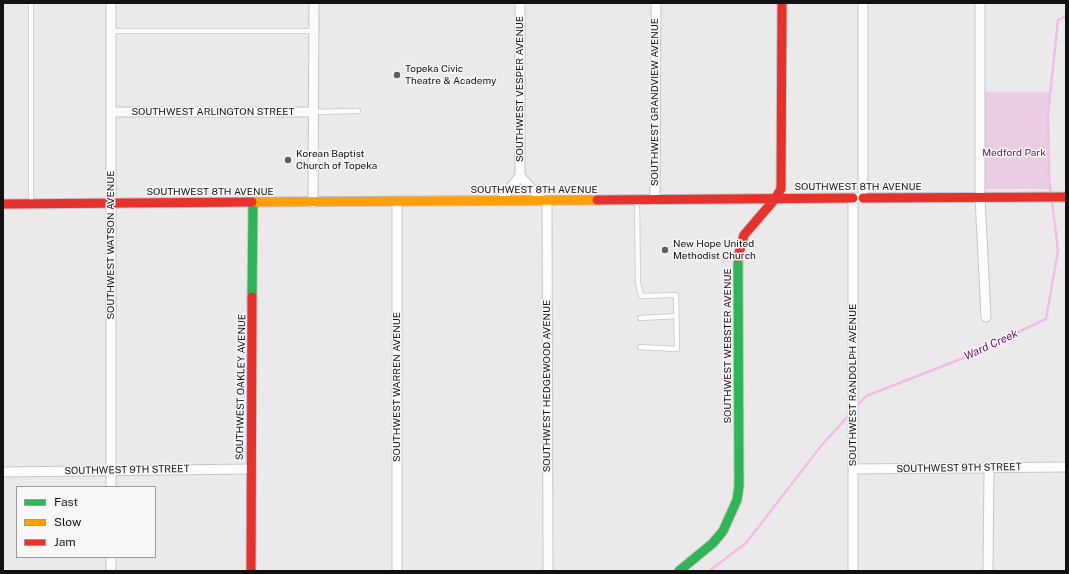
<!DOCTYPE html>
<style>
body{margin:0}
#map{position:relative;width:1069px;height:574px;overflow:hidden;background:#ebe9ea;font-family:"Public Sans",sans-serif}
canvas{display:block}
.frame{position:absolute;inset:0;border:4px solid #121112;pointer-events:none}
.legend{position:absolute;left:16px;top:486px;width:140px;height:72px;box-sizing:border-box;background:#f9f6f8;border:1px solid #9d9a9c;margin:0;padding:5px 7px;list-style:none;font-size:12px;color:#121112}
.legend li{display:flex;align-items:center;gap:8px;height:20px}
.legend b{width:20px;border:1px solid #9d9a9c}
</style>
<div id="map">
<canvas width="1069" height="574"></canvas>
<div class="frame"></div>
<ul class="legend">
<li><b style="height:5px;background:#30b455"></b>Fast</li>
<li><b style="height:5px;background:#ff9f0a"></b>Slow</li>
<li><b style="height:5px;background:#e5322d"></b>Jam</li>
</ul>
</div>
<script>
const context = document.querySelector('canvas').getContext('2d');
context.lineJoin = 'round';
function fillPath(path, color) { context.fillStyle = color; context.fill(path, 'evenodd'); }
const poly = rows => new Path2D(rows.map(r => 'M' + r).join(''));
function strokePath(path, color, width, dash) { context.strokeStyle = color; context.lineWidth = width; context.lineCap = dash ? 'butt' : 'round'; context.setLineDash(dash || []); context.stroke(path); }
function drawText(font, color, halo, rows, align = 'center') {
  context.font = font + ' "Public Sans",sans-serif'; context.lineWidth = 3; context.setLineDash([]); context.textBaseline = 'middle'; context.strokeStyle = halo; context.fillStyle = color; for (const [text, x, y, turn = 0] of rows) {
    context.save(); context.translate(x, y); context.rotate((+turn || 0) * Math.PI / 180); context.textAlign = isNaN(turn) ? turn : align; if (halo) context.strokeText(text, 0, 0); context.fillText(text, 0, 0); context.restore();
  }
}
fillPath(poly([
 [980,92,1050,92,1048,114,1050,189,980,189]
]), '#eacce3');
strokePath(poly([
 [1051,194,1049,176,1048,114,1058,20,1066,16],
 [855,408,866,396,961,359,1046,319,1058,251,1052,201],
 [709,571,746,543,821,446,851,413]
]), '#f1bde6', 2.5);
const lane = poly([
 [31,3,31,202],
 [111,31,314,31],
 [314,112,358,111],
 [637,200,638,283,641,296,676,295,677,349,640,347],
 [640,318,676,316]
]);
const street = poly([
 [980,3,980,197,986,317],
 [111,112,314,112],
 [520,176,543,201],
 [655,200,656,3],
 [500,201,520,176,520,3],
 [547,201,548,571],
 [313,203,314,3],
 [397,203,397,571],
 [853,469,1066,467],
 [3,472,251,469],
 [111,487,111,3],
 [111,557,111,571],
 [853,571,853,198,863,198,863,3],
 [988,571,989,468]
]);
const fast = poly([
 [252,297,253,203],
 [679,571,713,543,723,531,737,500,739,486,738,257]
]);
const slow = poly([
 [252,202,597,200]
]);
const jam = poly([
 [863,198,1066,197],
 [597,200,853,198],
 [3,204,252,202],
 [738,257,744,235,775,199,781,189,782,3],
 [251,571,252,297]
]);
strokePath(lane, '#c6c5c6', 6);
strokePath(street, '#c6c5c6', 11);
strokePath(fast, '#c6c5c6', 11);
strokePath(slow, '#c6c5c6', 11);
strokePath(jam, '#c6c5c6', 11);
strokePath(lane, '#fcfcfc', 4.5);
strokePath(street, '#fcfcfc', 9);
strokePath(fast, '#30b455', 9);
strokePath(slow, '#ff9f0a', 9);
strokePath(jam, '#e5322d', 9);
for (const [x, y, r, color] of [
 [397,75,4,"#5e5d5e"],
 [288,160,4,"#5e5d5e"],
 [665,250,4,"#5e5d5e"]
]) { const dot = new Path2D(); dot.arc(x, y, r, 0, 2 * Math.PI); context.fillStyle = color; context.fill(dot); strokePath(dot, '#f9f6f8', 1.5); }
drawText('10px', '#121112', '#f9f6f8', [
 ["Topeka Civic",405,69],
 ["Theatre & Academy",405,81],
 ["Korean Baptist",296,154],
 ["Church of Topeka",296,166],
 ["New Hope United",673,244],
 ["Methodist Church",673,256]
], 'left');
drawText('10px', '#121112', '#f9f6f8', [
 ["SOUTHWEST VESPER AVENUE",520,89,-90],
 ["SOUTHWEST GRANDVIEW AVENUE",655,102,-90],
 ["SOUTHWEST ARLINGTON STREET",213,112],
 ["SOUTHWEST 8TH AVENUE",858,187],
 ["SOUTHWEST 8TH AVENUE",534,190],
 ["SOUTHWEST 8TH AVENUE",210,192],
 ["SOUTHWEST WATSON AVENUE",111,245,-90],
 ["SOUTHWEST WEBSTER AVENUE",728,346,-90],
 ["SOUTHWEST RANDOLPH AVENUE",853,385,-90],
 ["SOUTHWEST HEDGEWOOD AVENUE",547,386,-90],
 ["SOUTHWEST OAKLEY AVENUE",241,387,-89],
 ["SOUTHWEST WARREN AVENUE",397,387,-90],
 ["SOUTHWEST 9TH STREET",959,468,-1],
 ["SOUTHWEST 9TH STREET",127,470,-1]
]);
drawText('10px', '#68135c', '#f9f6f8', [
 ["Medford Park",1014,153]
]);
drawText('italic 11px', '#67115b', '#f9f6f8', [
 ["Ward Creek",991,345,-25]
]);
</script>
